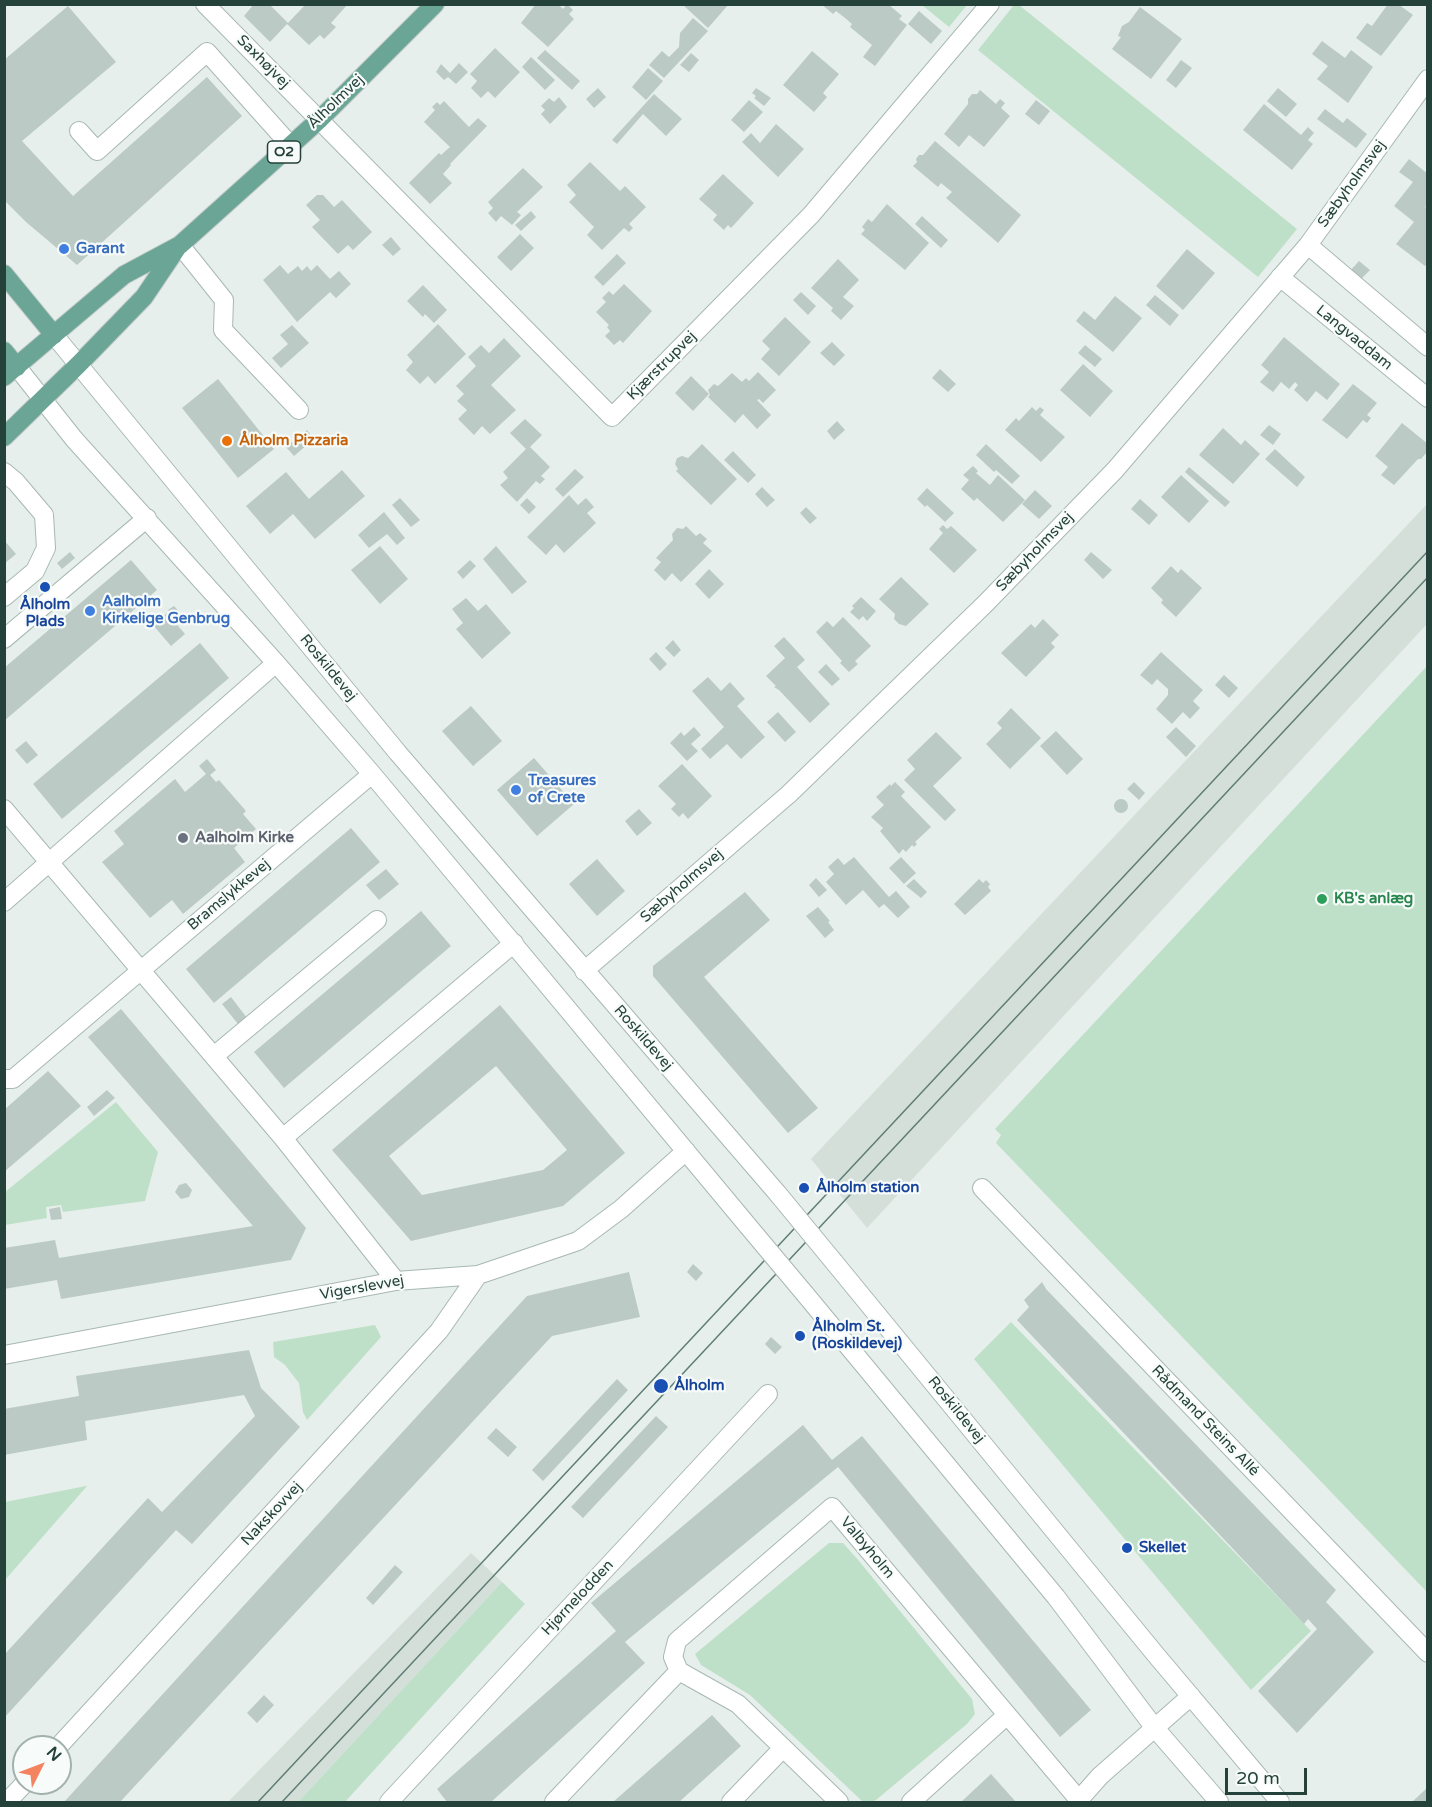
<!DOCTYPE html>
<meta charset="utf-8">
<style>
body{margin:0}
#map{position:relative;width:1432px;height:1807px;overflow:hidden;background:#e6efeb;font-family:"Varela Round",sans-serif}
canvas{display:block}
.frame{position:absolute;inset:0;border:6px solid #24423a;pointer-events:none}
.north{position:absolute;left:12px;top:1735px;width:60px;height:60px;box-sizing:border-box;background:#f7fbf9;border:2px solid #a3b1ad;border-radius:50%;rotate:48deg;font-size:16px;font-weight:700;line-height:24px;text-align:center;color:#24423a}
.north::after{content:'';display:block;margin:auto;width:21px;height:27px;background:#f4845f;clip-path:polygon(50% 0,100% 100%,50% 72%,0 100%)}
.scale{position:absolute;left:1225px;top:1768px;width:82px;height:27px;box-sizing:border-box;border:3px solid #24423a;border-top:0;padding-left:8px;font-size:18px;line-height:21px;white-space:nowrap;color:#24423a;-webkit-text-stroke:4px #f7fbf9;paint-order:stroke}
</style>
<div id="map">
<canvas width="1432" height="1807"></canvas>
<div class="frame"></div>
<div class="north">N</div>
<div class="scale">20 m</div>
</div>
<script>
const context = document.querySelector('canvas').getContext('2d');
context.lineJoin = 'round';
function fillPath(path, color) { context.fillStyle = color; context.fill(path, 'evenodd'); }
const poly = rows => new Path2D(rows.map(r => 'M' + r).join(''));
function strokePath(path, color, width, dash) { context.strokeStyle = color; context.lineWidth = width; context.lineCap = dash ? 'butt' : 'round'; context.setLineDash(dash || []); context.stroke(path); }
function drawText(font, color, halo, rows, align = 'center') {
  context.font = font + ' "Varela Round",sans-serif'; context.lineWidth = 4.5; context.setLineDash([]); context.textBaseline = 'middle'; context.strokeStyle = halo; context.fillStyle = color; for (const [text, x, y, turn = 0] of rows) {
    context.save(); context.translate(x, y); context.rotate((+turn || 0) * Math.PI / 180); context.textAlign = isNaN(turn) ? turn : align; if (halo) context.strokeText(text, 0, 0); context.fillText(text, 0, 0); context.restore();
  }
}
fillPath(poly([
 [1427,504,1427,624,867,1228,811,1159],
 [471,1553,502,1582,298,1802,228,1802]
]), '#d4dfda');
fillPath(poly([
 [922,5,967,5,949,27],
 [1014,5,1019,5,1297,229,1258,277,978,50],
 [1427,666,1427,1592,996,1143,1001,1135,995,1129],
 [116,1102,158,1152,145,1201,63,1212,61,1205,46,1207,47,1218,5,1225,5,1192],
 [1011,1322,1311,1631,1251,1690,974,1359],
 [375,1325,381,1337,307,1420,303,1412,299,1383,285,1365,274,1357,273,1342],
 [86,1486,87,1486,5,1580,5,1502],
 [829,1543,843,1543,859,1561,972,1699,975,1714,967,1724,876,1800,871,1802,863,1802,750,1695,701,1665,695,1654],
 [502,1582,525,1604,345,1802,298,1802]
]), '#bfe0c8');
fillPath(poly([
 [254,4,269,4,288,23,306,4,348,4,331,23,336,27,324,39,320,35,309,45,287,24,270,42,244,16],
 [536,4,558,4,563,9,567,4,573,10,569,14,574,19,548,47,521,23],
 [682,4,729,4,708,28],
 [821,4,888,4,902,16,899,19,907,25,875,66,863,57,872,45,850,27,852,24,845,18,836,11,833,14],
 [1388,4,1398,4,1413,15,1381,56,1356,38,1367,23,1372,26],
 [68,6,116,62,22,141,73,196,207,77,242,116,77,265,26,222,4,200,4,60],
 [1140,7,1182,39,1151,79,1112,49,1121,37,1118,36,1122,26,1129,22],
 [919,11,942,31,931,44,908,24],
 [693,18,708,31,664,78,649,65,662,51,669,57,679,47,680,33],
 [1322,41,1345,58,1351,50,1373,67,1348,103,1317,79,1328,66,1312,54],
 [495,48,520,72,495,98,488,91,481,98,471,88,477,81,470,74],
 [545,50,580,81,572,90,537,58],
 [812,51,839,74,823,93,827,97,814,112,783,85],
 [691,53,699,60,689,72,680,65],
 [531,57,555,80,545,90,522,67],
 [1181,60,1192,68,1176,88,1166,80],
 [459,63,468,72,456,84,448,77,444,80,436,72,441,64,450,73],
 [648,68,663,81,646,100,632,87],
 [598,88,606,97,594,108,586,99],
 [756,88,771,98,764,106,754,98,756,96,752,93],
 [1278,88,1297,104,1286,117,1267,101],
 [980,90,996,104,1000,99,1005,103,1001,108,1010,116,984,147,969,135,959,147,944,134,968,104,968,99,972,94,977,94],
 [654,94,682,119,666,136,643,114,617,144,612,140],
 [559,97,567,107,550,124,541,114,545,110,541,106,549,98,554,102],
 [749,100,763,112,744,132,731,120],
 [1036,100,1050,111,1039,125,1025,114],
 [444,101,469,127,478,118,487,126,450,164,451,165,443,174,452,183,430,204,409,183,439,153,441,155,450,147,424,122,435,110,432,107,437,102,440,105],
 [1264,104,1301,135,1308,127,1314,133,1308,140,1313,144,1292,170,1243,130],
 [1325,109,1343,123,1347,118,1367,134,1356,148,1317,119],
 [776,124,804,149,778,177,742,142,751,133,760,143],
 [935,141,1021,215,998,243,946,198,952,192,941,183,938,187,913,166,917,162,916,159,919,155,923,155],
 [1409,159,1428,174,1428,204,1425,207,1428,209,1428,263,1425,266,1396,244,1414,222,1394,206,1413,182,1399,172],
 [590,162,620,191,625,186,646,207,629,224,633,228,629,232,624,228,602,250,587,235,594,227,569,202,576,195,567,185],
 [523,168,543,187,517,212,521,215,512,225,501,216,496,222,488,213,493,208,488,202],
 [723,174,754,203,731,228,728,225,724,230,713,220,717,215,699,199],
 [317,195,323,195,334,207,342,200,372,232,353,250,348,245,338,254,312,227,320,220,306,205],
 [887,204,929,243,905,270,861,234,865,230,862,227,868,219,872,222],
 [531,211,536,217,521,231,515,225],
 [922,216,948,240,941,248,915,224],
 [520,234,534,248,511,271,497,257],
 [391,237,401,249,393,256,382,245],
 [1187,249,1215,273,1183,310,1156,286],
 [617,254,626,263,603,286,594,277],
 [838,259,859,280,843,297,854,306,841,320,831,311,833,308,811,288],
 [1359,261,1370,270,1360,280,1350,271],
 [280,265,288,274,298,266,302,271,307,266,311,271,317,265,330,279,339,271,351,284,336,298,330,292,297,322,263,280],
 [624,284,652,311,623,343,620,340,614,345,605,336,610,331,607,327,609,325,596,312,606,302,602,298,609,291,613,295],
 [423,285,447,310,434,323,425,314,423,317,407,301],
 [801,292,816,306,808,315,793,300],
 [1155,295,1179,315,1170,326,1146,305],
 [1115,296,1142,318,1113,352,1076,321,1084,311,1095,320],
 [785,317,811,342,779,376,761,359,770,349,762,341],
 [438,324,466,354,435,384,428,376,420,384,406,370,413,362,407,355],
 [292,325,309,343,281,368,272,358,288,344,280,335],
 [1284,337,1340,384,1327,400,1316,391,1307,402,1294,390,1298,385,1295,382,1289,389,1281,382,1273,392,1260,382,1269,372,1261,365],
 [504,338,521,356,491,385,516,410,490,434,482,426,474,435,458,419,467,410,457,401,464,394,456,386,476,366,468,357,481,345,489,353],
 [832,342,845,355,834,366,820,353],
 [1085,345,1102,359,1095,367,1078,353],
 [1083,364,1113,391,1090,417,1060,390],
 [940,369,956,384,948,392,932,378],
 [758,372,776,390,763,403,759,399,757,400,771,415,757,429,743,414,735,423,708,397,710,395,708,390,714,384,718,386,732,373,742,382,746,378,749,381],
 [691,376,709,394,693,411,675,393],
 [218,379,274,449,238,478,182,408],
 [1353,384,1377,403,1367,415,1371,418,1367,423,1363,420,1347,439,1322,420],
 [1032,407,1036,411,1040,407,1044,410,1040,415,1065,437,1041,462,1005,430,1016,418,1019,421],
 [525,419,542,435,530,447,550,467,541,476,545,479,540,484,536,481,517,502,500,485,508,478,503,472,526,449,510,433],
 [837,421,845,430,834,440,827,431],
 [1402,423,1428,444,1428,448,1427,452,1421,459,1418,459,1394,485,1381,475,1388,467,1375,456],
 [1269,425,1281,434,1273,445,1260,435],
 [1223,428,1241,445,1245,440,1260,454,1233,484,1199,455],
 [307,430,314,439,294,456,286,447],
 [702,444,737,479,711,505,676,471,678,469,675,464,677,458,682,456,688,458],
 [986,444,1020,476,1012,484,996,470,994,472,976,455],
 [1275,449,1305,477,1297,487,1265,459],
 [733,451,756,475,748,483,724,460],
 [973,466,978,471,976,473,990,485,998,475,1025,500,1003,522,977,498,974,501,961,489,969,480,963,475],
 [1189,467,1230,502,1225,507,1185,472],
 [575,469,584,477,563,497,555,489],
 [342,470,365,496,315,539,293,514,270,534,246,506,286,472,309,499],
 [1181,475,1209,501,1189,523,1161,497],
 [762,487,775,500,767,507,755,494],
 [927,488,954,513,945,522,927,505,925,507,917,499],
 [1035,490,1052,506,1039,519,1022,504],
 [569,495,578,505,586,498,594,507,587,513,596,523,564,553,556,544,546,555,527,537],
 [400,498,420,520,411,527,392,505],
 [527,498,536,507,529,514,520,505],
 [1140,499,1158,515,1149,525,1131,509],
 [806,507,817,518,810,524,800,513],
 [384,512,405,538,397,545,387,534,369,548,358,535],
 [943,525,947,529,951,526,977,550,954,573,929,549,943,533,939,529],
 [686,526,696,536,700,533,707,539,703,543,712,551,681,582,672,573,665,581,654,570,661,562,656,558,673,540,672,534,677,528,683,529],
 [4,540,16,554,4,564],
 [380,546,408,579,380,604,351,570],
 [496,546,527,582,512,594,483,559],
 [70,552,75,558,62,569,57,563],
 [1091,552,1112,570,1103,579,1084,560],
 [131,560,157,590,4,721,4,668],
 [470,560,476,566,463,579,457,572],
 [1171,566,1178,573,1181,569,1202,588,1176,617,1161,603,1163,600,1151,588],
 [709,569,724,584,709,599,695,584],
 [901,577,929,604,906,626,899,624,894,619,895,614,879,599],
 [861,597,876,611,867,621,863,616,859,620,850,612,854,608,852,606],
 [466,598,478,611,486,604,511,633,482,659,456,629,463,623,452,609],
 [174,606,183,616,177,621,168,610],
 [167,613,185,634,171,646,153,625],
 [843,617,871,646,855,661,858,664,849,672,840,663,842,661,816,632,827,621,833,627],
 [1043,619,1059,635,1051,643,1055,647,1026,677,1001,653,1031,624,1035,628],
 [784,637,805,660,797,667,830,704,810,723,779,690,774,687,776,686,766,676,785,658,774,646],
 [673,640,681,650,674,657,665,648],
 [200,643,229,678,62,819,33,784],
 [656,652,667,664,660,671,649,659],
 [1161,652,1203,690,1193,701,1200,708,1190,719,1183,712,1172,724,1156,709,1168,695,1168,689,1157,679,1152,685,1140,675],
 [826,664,840,679,832,686,818,672],
 [1224,675,1238,688,1229,698,1215,685],
 [708,677,721,691,730,682,745,699,737,706,765,737,741,759,727,744,710,759,701,749,724,727,692,691],
 [471,706,502,741,473,766,442,731],
 [1011,708,1041,738,1010,769,986,744,1002,728,997,723],
 [778,712,796,732,785,742,767,722],
 [694,727,701,735,691,744,698,751,687,761,670,743,681,732,684,736],
 [1176,727,1196,746,1186,757,1166,737],
 [1056,731,1083,759,1067,775,1040,746],
 [936,732,962,758,933,786,956,810,945,821,904,780,915,769,907,760],
 [26,741,38,755,27,764,15,750],
 [534,758,574,804,537,836,497,790],
 [207,759,216,770,210,775,216,782,219,780,246,811,243,814,256,829,234,848,245,862,183,914,172,900,150,918,102,862,124,844,114,831,175,779,185,792,206,774,199,766],
 [682,764,712,796,688,819,683,813,679,817,671,809,676,804,658,786],
 [895,782,905,792,901,796,931,827,915,842,917,844,914,847,912,845,906,852,903,849,899,854,880,831,883,828,871,817,884,805,876,797,890,784,891,786],
 [1134,782,1145,793,1139,800,1127,789],
 '1114 806a7 7 0 1 1 14 0a7 7 0 1 1-14 0Z',
 [639,809,652,823,637,836,625,821],
 [351,828,380,862,214,1003,186,969],
 [854,857,889,897,896,891,910,907,898,918,884,904,879,908,863,890,846,905,826,882,834,874,828,867,838,858,844,865],
 [901,857,916,873,904,884,889,868],
 [597,859,625,891,597,916,569,884],
 [386,869,399,884,379,900,366,885],
 [816,878,827,890,819,897,809,885],
 [914,879,927,892,921,898,906,886],
 [979,879,983,883,986,880,990,884,988,887,991,891,965,915,954,904],
 [745,892,770,920,704,977,818,1108,788,1133,653,976,653,966],
 [818,907,830,921,828,922,834,930,825,938,806,916],
 [421,911,451,946,284,1088,254,1052],
 [231,997,247,1018,238,1024,222,1004],
 [500,1005,625,1153,563,1206,411,1241,332,1150],
 [496,1066,567,1150,543,1170,422,1195,389,1156],
 [121,1009,306,1228,291,1260,61,1299,57,1280,4,1289,4,1248,55,1240,59,1258,253,1226,88,1037],
 [48,1071,81,1106,4,1172,4,1110],
 [107,1090,115,1098,94,1116,87,1107],
 [186,1183,192,1190,189,1197,181,1199,175,1192,179,1185],
 [60,1207,62,1219,51,1220,49,1209],
 [693,1264,703,1273,696,1281,687,1272],
 [629,1272,640,1317,552,1336,120,1802,64,1802,527,1296],
 [1042,1282,1046,1289,1336,1590,1326,1602,1374,1652,1297,1733,1258,1691,1317,1629,1308,1619,1304,1624,1017,1320,1029,1307,1024,1300],
 [771,1337,782,1347,775,1354,765,1344],
 [249,1350,261,1388,300,1427,192,1544,176,1530,4,1718,4,1655,148,1498,162,1512,255,1416,244,1395,85,1421,87,1440,4,1455,4,1409,79,1396,76,1376],
 [617,1379,628,1390,543,1481,532,1470],
 [656,1416,668,1427,583,1518,571,1507],
 [803,1425,832,1460,862,1436,1091,1710,1060,1737,838,1467,625,1642,645,1663,491,1802,447,1802,437,1789,616,1631,591,1603],
 [496,1428,517,1447,508,1457,487,1438],
 [395,1565,403,1572,373,1605,366,1598],
 [264,1695,274,1705,257,1723,247,1713],
 [712,1715,741,1746,679,1802,613,1802],
 [991,1774,1016,1802,961,1802],
 [1428,1787,1428,1802,1412,1802]
]), '#bbcac4');
const minor = poly([
 [205,4,612,417,811,215,990,4],
 [79,131,97,151,207,52,291,146],
 [180,245,224,300,223,330,299,410],
 [1308,245,1428,347],
 [1280,277,1428,398],
 [54,335,398,753,778,1194],
 [17,367,74,439,276,663,372,774,748,1226],
 [4,472,16,482,44,515,46,548,35,571,4,597],
 [4,639,147,518],
 [4,809,283,1138,396,1281],
 [4,902,276,663],
 [584,971,789,794,985,604,1115,470,1308,245,1428,79],
 [214,1056,377,920],
 [4,1079,13,1079,372,774],
 [283,1138,514,943],
 [982,1188,1428,1653],
 [834,1262,1156,1655,1280,1802],
 [805,1294,1056,1597,1154,1727,1219,1802],
 [4,1355,396,1281,478,1275,578,1241,621,1209,686,1151],
 [679,1671,738,1704,839,1802],
 [58,1747,439,1331,478,1275],
 [7,1802,25,1783],
 [389,1802,768,1394],
 [554,1802,679,1671,673,1657,677,1641,832,1507,1079,1800],
 [731,1802,783,1748],
 [911,1802,1007,1715],
 [1077,1802,1100,1776,1191,1696]
]);
const major = poly([
 [4,274,54,335],
 [4,351,17,367],
 [4,377,124,275,180,245,320,119,435,4],
 [4,437,79,364,144,297,177,248]
]);
strokePath(minor, '#a8b8b2', 20);
strokePath(major, '#c2cac8', 20);
strokePath(minor, '#fff', 18);
strokePath(major, '#6aa596', 18);
strokePath(poly([
 [258,1802,1428,551],
 [282,1802,1428,577]
]), '#5f7d75', 1.5);
const minorBridge = poly([
 [778,1194,834,1262],
 [748,1226,805,1294]
]);
strokePath(minorBridge, '#a8b8b2', 20, []);
strokePath(minorBridge, '#fff', 18);
for (const [x, y, r, color] of [
 [64,249,6,"#3f7fe0"],
 [227,441,6,"#e8710a"],
 [45,587,6,"#1a4fb4"],
 [90,611,6,"#3f7fe0"],
 [516,790,6,"#3f7fe0"],
 [183,838,6,"#6b7280"],
 [1322,899,6,"#2e9e5b"],
 [804,1188,6,"#1a4fb4"],
 [800,1336,6,"#1a4fb4"],
 [661,1386,8,"#1a4fb4"],
 [1127,1548,6,"#1a4fb4"]
]) { const dot = new Path2D(); dot.arc(x, y, r, 0, 2 * Math.PI); context.fillStyle = color; context.fill(dot); strokePath(dot, '#f7fbf9', 2); }
for (const [x, y, w] of [
 [284,152,33]
]) { const box = new Path2D(); box.roundRect(x - w / 2, y - 11, w, 22, 4.5); context.fillStyle = '#f7fbf9'; context.fill(box); strokePath(box, '#24423a', 1.5); }
drawText('bold 14px', '#24423a', null, [
 ["O2",284,152]
]);
drawText('15px', '#24423a', '#f7fbf9', [
 ["Saxhøjvej",263,62,45],
 ["Ålholmvej",336,102,-44],
 ["Sæbyholmsvej",1352,184,-54],
 ["Langvaddam",1354,338,39],
 ["Kjærstrupvej",662,366,-45],
 ["Sæbyholmsvej",1035,552,-46],
 ["Roskildevej",328,668,51],
 ["Sæbyholmsvej",682,886,-41],
 ["Bramslykkevej",229,895,-40],
 ["Roskildevej",643,1038,49],
 ["Vigerslevvej",362,1288,-10],
 ["Roskildevej",956,1410,51],
 ["Rådmand Steins Allé",1205,1421,46],
 ["Nakskovvej",272,1514,-47],
 ["Valbyholm",867,1548,50],
 ["Hjørnelodden",578,1598,-47]
]);
drawText('bold 15px', '#366cbe', '#f7fbf9', [
 ["Garant",76,249],
 ["Aalholm",102,602],
 ["Kirkelige Genbrug",102,619],
 ["Treasures",528,781],
 ["of Crete",528,798]
], 'left');
drawText('bold 15px', '#c56008', '#f7fbf9', [
 ["Ålholm Pizzaria",239,441]
], 'left');
drawText('bold 15px', '#164399', '#f7fbf9', [
 ["Ålholm",45,605,"center"],
 ["Plads",45,622,"center"],
 ["Ålholm station",816,1188],
 ["Ålholm St.",812,1327],
 ["(Roskildevej)",812,1344],
 ["Ålholm",674,1386],
 ["Skellet",1139,1548]
], 'left');
drawText('bold 15px', '#5b616d', '#f7fbf9', [
 ["Aalholm Kirke",195,838]
], 'left');
drawText('bold 15px', '#27864d', '#f7fbf9', [
 ["KB's anlæg",1334,899]
], 'left');
</script>
